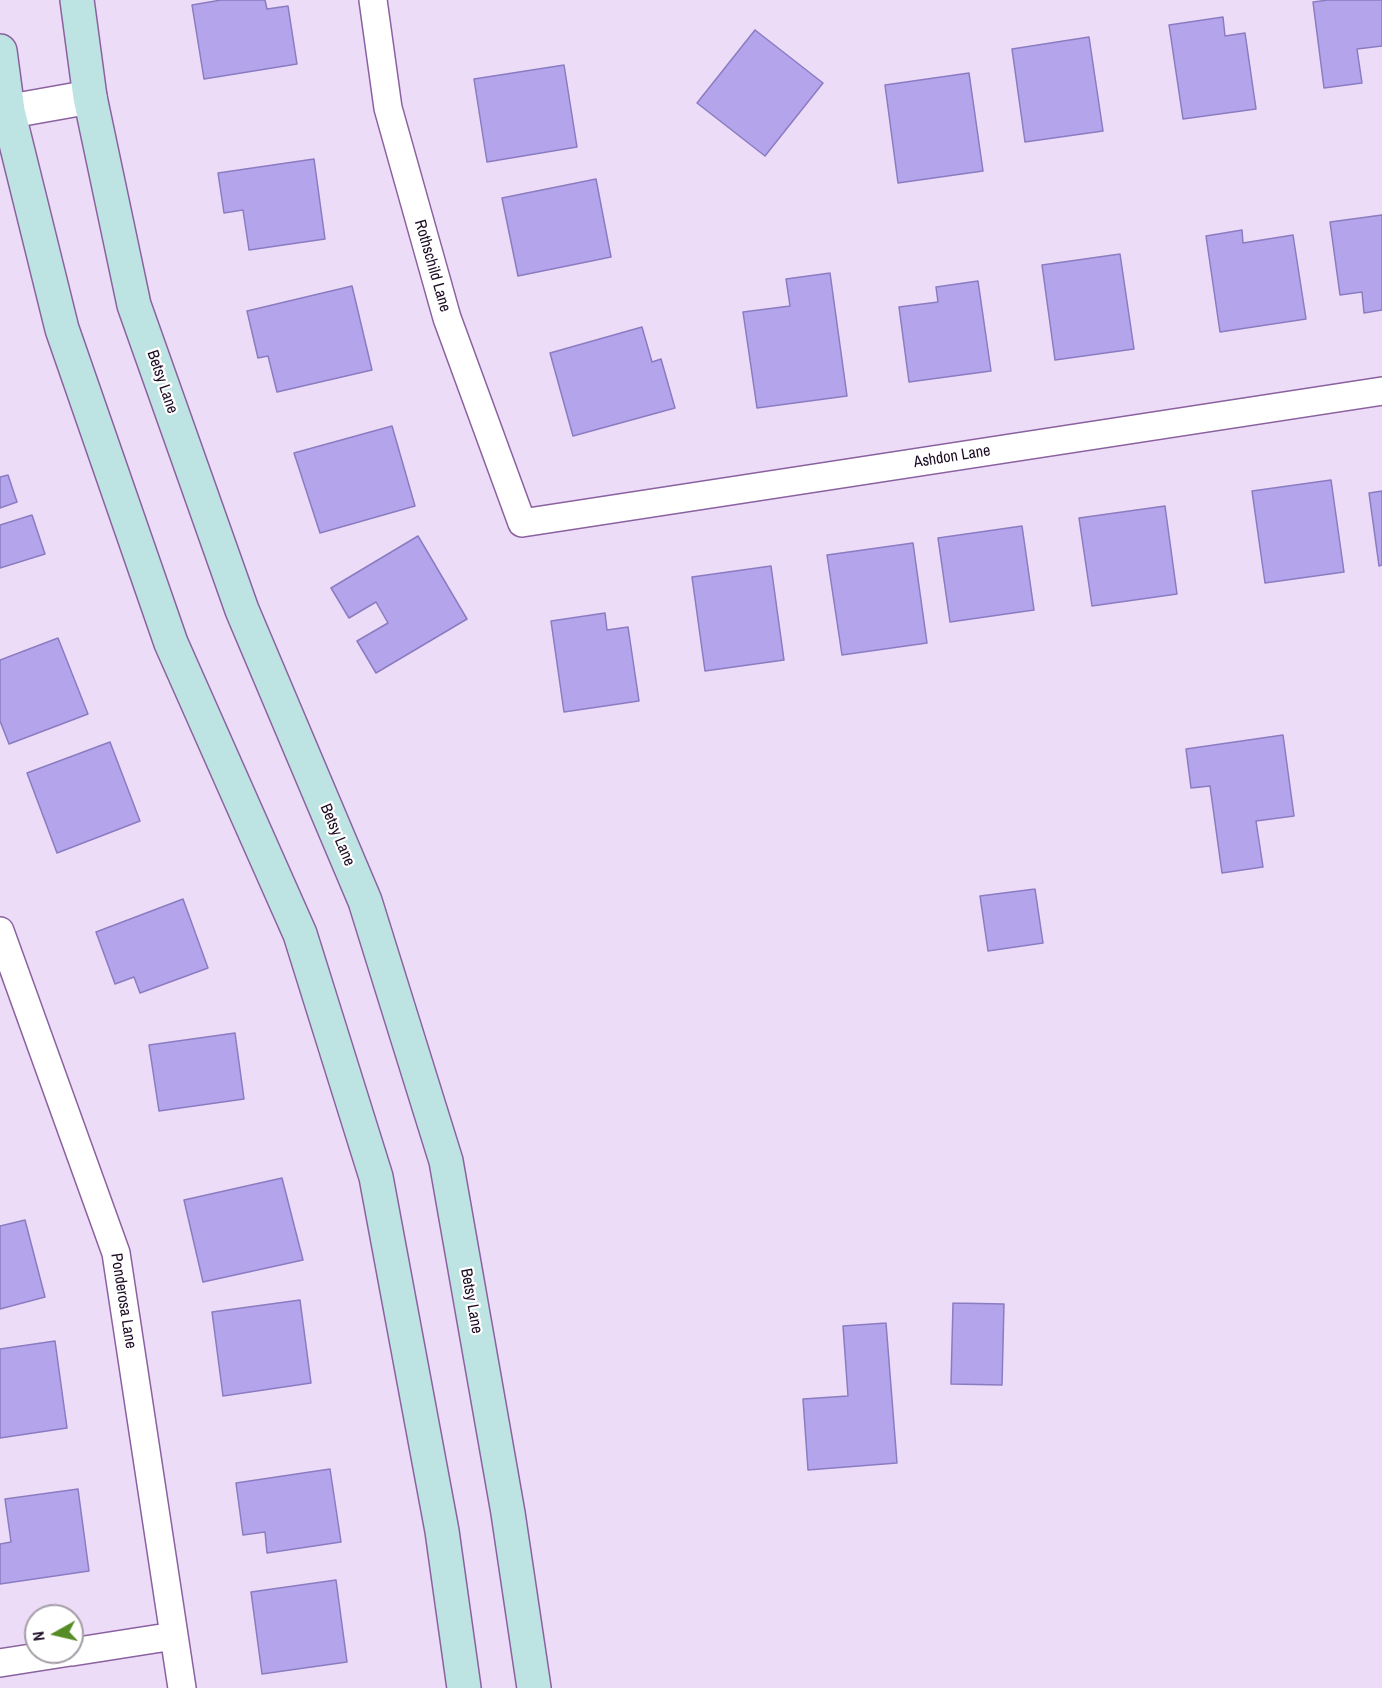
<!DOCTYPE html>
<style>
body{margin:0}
#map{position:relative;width:1382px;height:1688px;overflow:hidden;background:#eddcf7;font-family:"Archivo Narrow",sans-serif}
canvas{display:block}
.north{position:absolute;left:24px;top:1604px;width:60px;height:60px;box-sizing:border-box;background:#fff;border:2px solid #a49ea7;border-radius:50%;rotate:262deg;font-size:16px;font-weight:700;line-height:24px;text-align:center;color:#1c0c24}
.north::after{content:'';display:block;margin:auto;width:21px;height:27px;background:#568c25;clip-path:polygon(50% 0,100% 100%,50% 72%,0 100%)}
</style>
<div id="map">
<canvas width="1382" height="1688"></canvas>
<div class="north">N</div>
</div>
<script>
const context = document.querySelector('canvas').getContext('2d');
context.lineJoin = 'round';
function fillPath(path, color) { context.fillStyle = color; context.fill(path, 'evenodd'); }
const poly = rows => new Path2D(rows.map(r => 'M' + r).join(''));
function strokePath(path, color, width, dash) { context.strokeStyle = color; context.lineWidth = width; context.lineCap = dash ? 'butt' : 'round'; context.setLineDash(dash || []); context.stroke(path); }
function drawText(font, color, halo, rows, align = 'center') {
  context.font = font + ' "Archivo Narrow",sans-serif'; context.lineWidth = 4.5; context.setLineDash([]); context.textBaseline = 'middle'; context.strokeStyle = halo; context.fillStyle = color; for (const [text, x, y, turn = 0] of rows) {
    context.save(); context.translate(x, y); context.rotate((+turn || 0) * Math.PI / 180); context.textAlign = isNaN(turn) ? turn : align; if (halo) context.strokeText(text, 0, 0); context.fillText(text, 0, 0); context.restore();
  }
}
const building = poly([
 [221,0,265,0,267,9,288,6,297,64,204,79,192,5,221,0],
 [1328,0,1382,0,1382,46,1357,49,1362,83,1324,88,1313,2,1328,0],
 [1223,17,1225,36,1245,33,1256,109,1183,119,1169,25,1223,17],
 [755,30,823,83,765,156,697,103,755,30],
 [1089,37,1103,131,1025,142,1012,49,1089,37],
 [564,65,577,147,487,162,474,79,564,65],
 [969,73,983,171,898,183,885,85,969,73],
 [314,159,325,239,249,250,243,210,224,213,218,173,314,159],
 [596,179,611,257,518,276,502,198,596,179],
 [1382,215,1382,310,1364,313,1362,292,1340,295,1330,222,1382,215],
 [1242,230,1243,243,1293,235,1306,319,1220,332,1206,236,1242,230],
 [1120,254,1134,349,1055,360,1042,265,1120,254],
 [830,273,847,396,757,408,743,312,790,306,786,279,830,273],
 [978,281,991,371,909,382,899,307,938,302,936,287,978,281],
 [352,286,372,370,277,392,268,356,258,358,247,311,352,286],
 [642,327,652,362,661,359,675,408,573,436,550,353,642,327],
 [392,426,415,506,320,533,294,453,392,426],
 [8,475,17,502,0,508,0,477,8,475],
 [1331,480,1344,572,1265,583,1252,491,1331,480],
 [1382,491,1382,565,1379,566,1369,493,1382,491],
 [1165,506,1177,594,1092,606,1079,518,1165,506],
 [32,515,45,554,0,568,0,525,32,515],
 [1022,526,1034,610,950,622,938,538,1022,526],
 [418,536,467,619,376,673,357,641,388,623,376,602,349,618,331,588,418,536],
 [913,543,927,643,842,655,827,555,913,543],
 [771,566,784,660,705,671,692,577,771,566],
 [605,613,607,630,628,627,639,701,564,712,551,621,605,613],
 [58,638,88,714,9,744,0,721,0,660,58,638],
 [1283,735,1294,816,1256,821,1263,867,1222,873,1210,786,1191,788,1186,749,1283,735],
 [110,742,140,821,57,853,27,773,110,742],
 [1035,889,1043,943,988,951,980,896,1035,889],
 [183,899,208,968,140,993,134,977,115,984,96,932,183,899],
 [235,1033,244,1099,159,1111,149,1045,235,1033],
 [282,1178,303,1260,203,1282,184,1200,282,1178],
 [25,1220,45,1297,0,1309,0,1226,25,1220],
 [300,1300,311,1383,223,1396,212,1312,300,1300],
 [953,1303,1004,1304,1002,1385,951,1384,953,1303],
 [886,1323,897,1463,808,1470,803,1399,848,1396,843,1326,886,1323],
 [55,1341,67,1428,0,1438,0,1349,55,1341],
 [330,1469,341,1542,267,1553,265,1532,243,1535,236,1483,330,1469],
 [78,1489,89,1571,0,1584,0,1544,11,1542,5,1499,78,1489],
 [336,1580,347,1662,262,1674,251,1592,336,1580]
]);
fillPath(building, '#b3a4ec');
strokePath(building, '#8b7cc1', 1.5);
const minor = poly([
 [373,0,388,108,447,318,522,523,1382,391],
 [0,931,116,1253,182,1688],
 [72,1652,174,1636],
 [0,1663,70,1652]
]);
const tertiary = poly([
 [0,113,90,97]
]);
const secondary = poly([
 [77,0,90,97,134,305,242,610,365,901,446,1161,508,1513,534,1688],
 [0,51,8,111,62,329,171,643,300,934,376,1177,442,1531,464,1688]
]);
strokePath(minor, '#8b62a0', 30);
strokePath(tertiary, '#8b62a0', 36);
strokePath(secondary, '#8b62a0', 36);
strokePath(minor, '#fff', 27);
strokePath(tertiary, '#fff', 33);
strokePath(secondary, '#bde3e2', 33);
drawText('16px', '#1c0c24', '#fff', [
 ["Rothschild Lane",432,266,74],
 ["Betsy Lane",162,382,71],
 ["Ashdon Lane",952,457,-9],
 ["Betsy Lane",337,835,67],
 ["Ponderosa Lane",123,1301,81],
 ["Betsy Lane",471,1301,80]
]);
</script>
